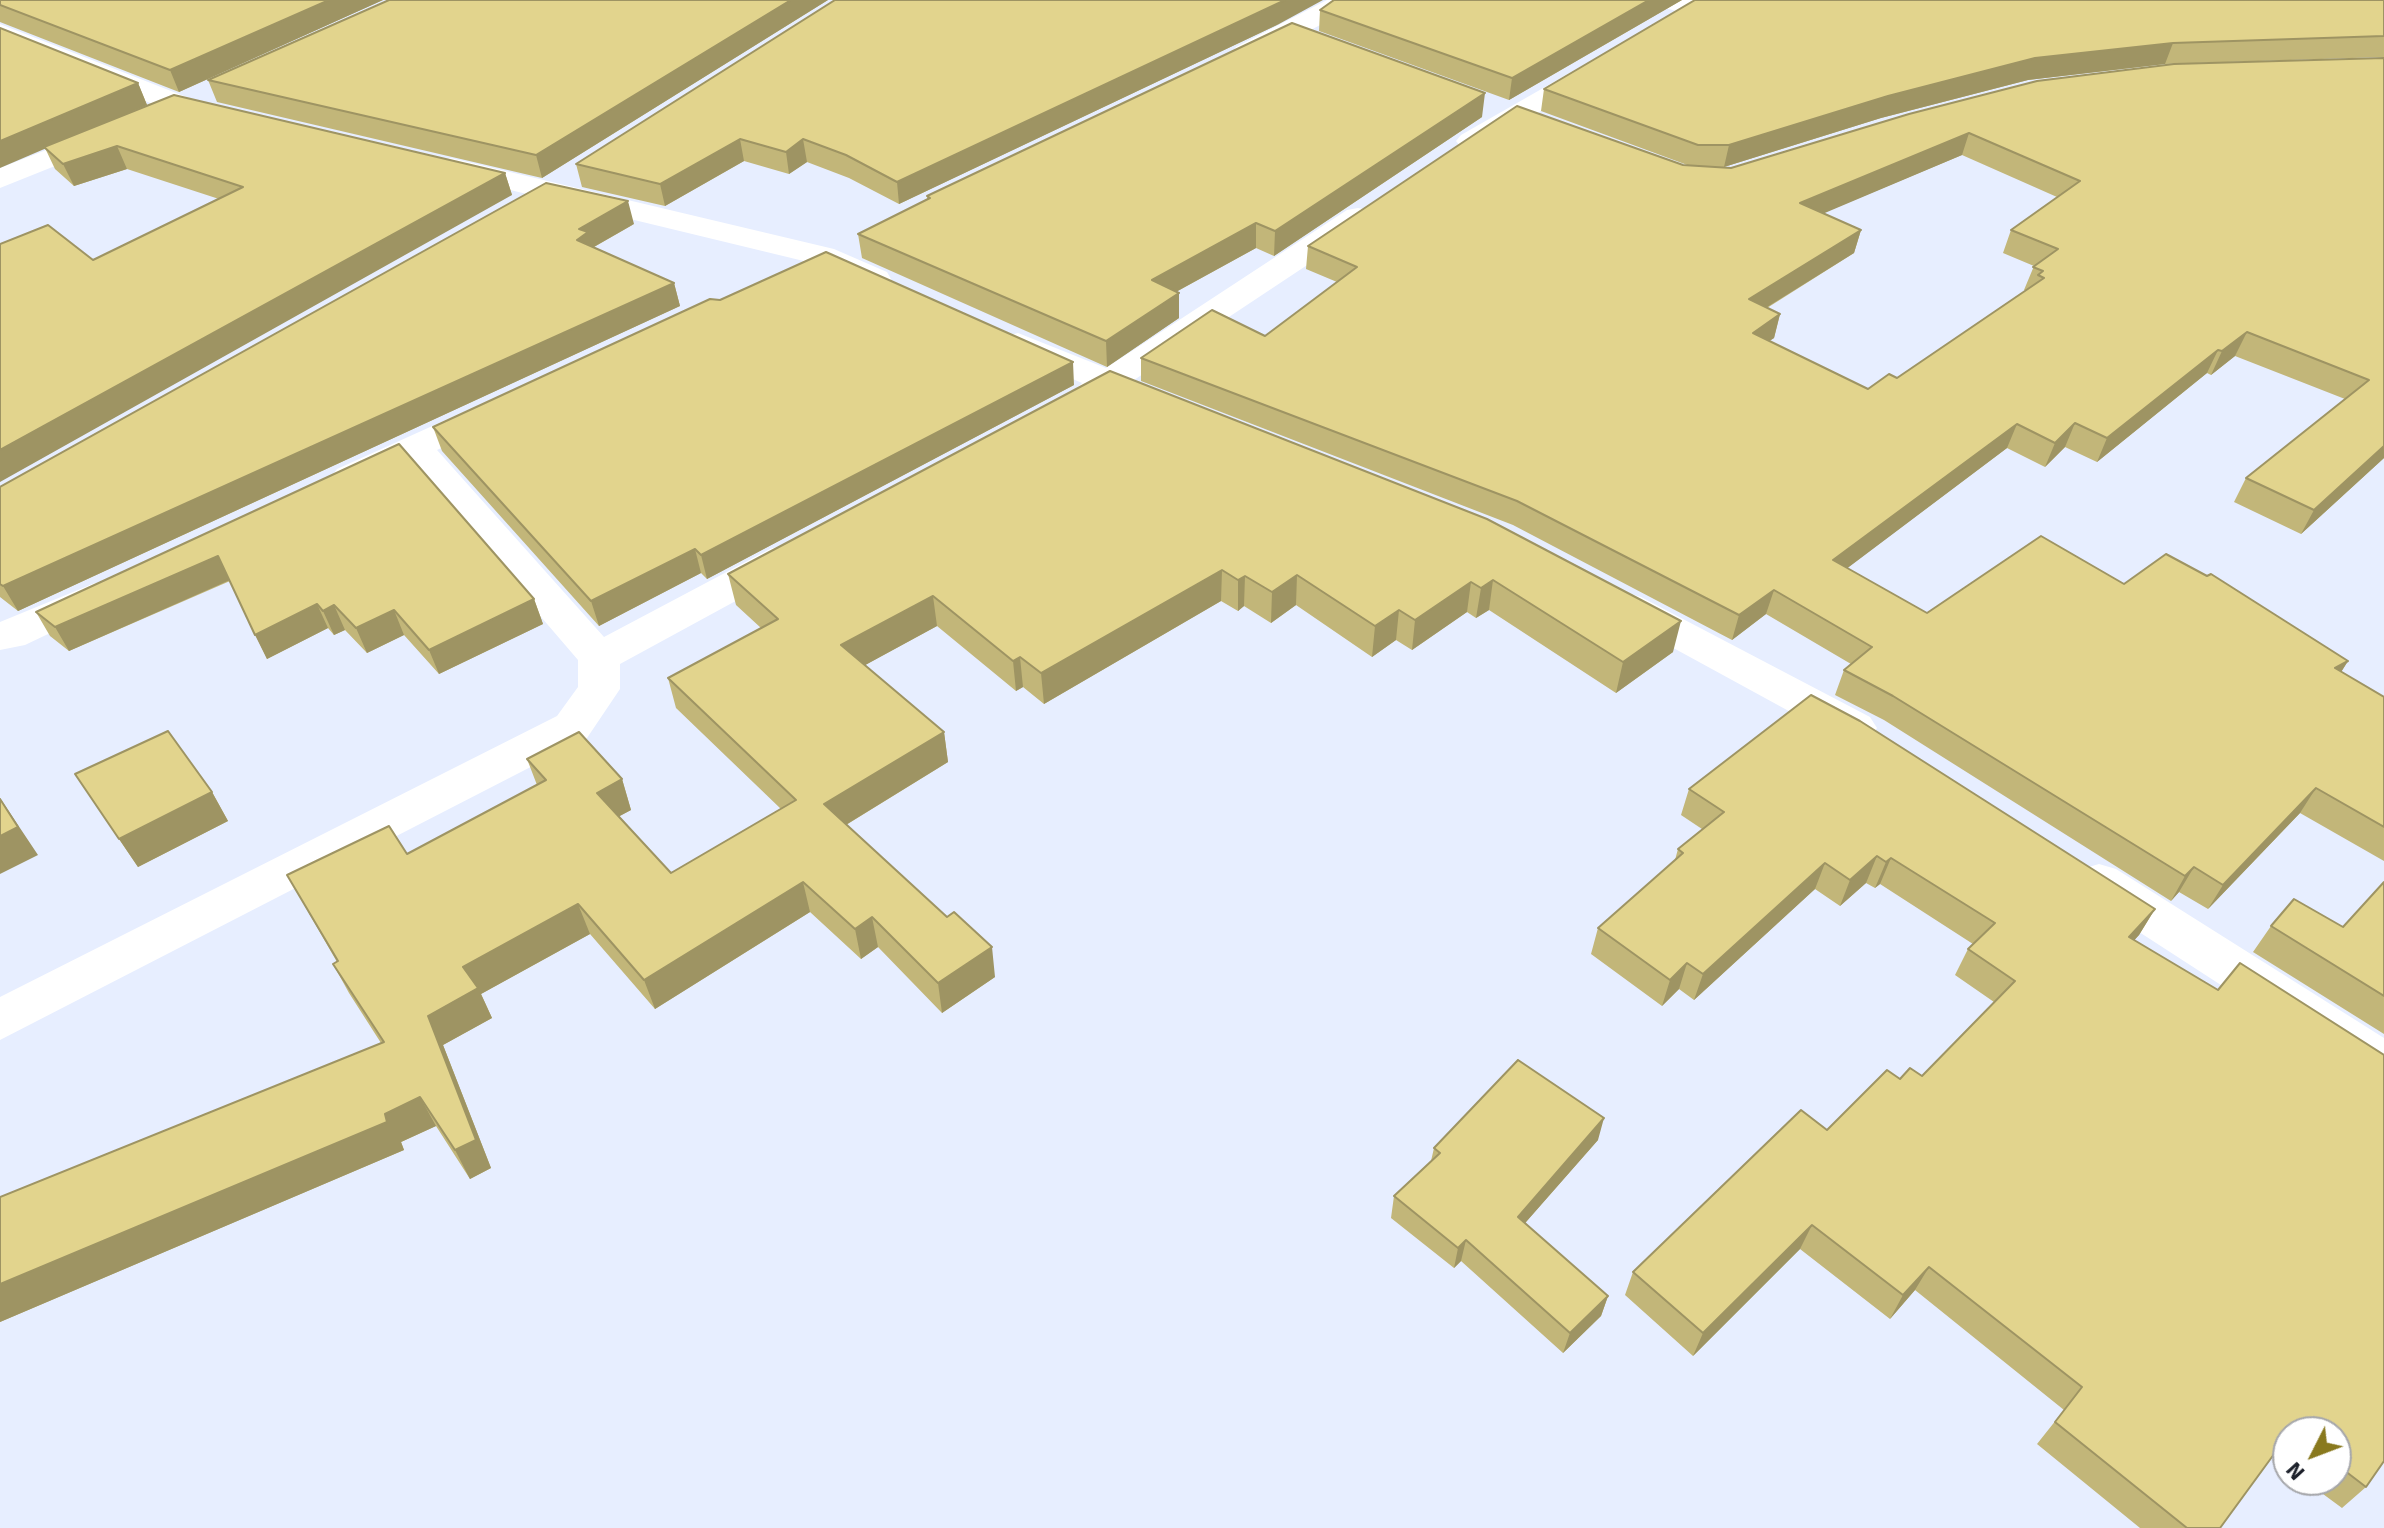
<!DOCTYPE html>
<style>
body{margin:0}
#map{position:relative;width:2384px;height:1528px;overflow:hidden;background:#e7eeff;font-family:Signika,sans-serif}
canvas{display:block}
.north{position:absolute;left:2272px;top:1416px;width:80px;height:80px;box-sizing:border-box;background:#fff;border:2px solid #a5a6aa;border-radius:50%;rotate:228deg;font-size:22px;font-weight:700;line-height:32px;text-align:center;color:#1d212b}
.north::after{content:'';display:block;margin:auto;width:28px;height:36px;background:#89791e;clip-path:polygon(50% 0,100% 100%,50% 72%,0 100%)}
</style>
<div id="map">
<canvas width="2384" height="1528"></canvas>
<div class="north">N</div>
</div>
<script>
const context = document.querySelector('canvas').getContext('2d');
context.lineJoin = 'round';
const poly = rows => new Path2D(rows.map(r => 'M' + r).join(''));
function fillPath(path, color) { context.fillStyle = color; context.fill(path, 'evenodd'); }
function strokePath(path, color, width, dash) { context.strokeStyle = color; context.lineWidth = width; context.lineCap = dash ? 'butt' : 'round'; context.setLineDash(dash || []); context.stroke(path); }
fillPath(poly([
 [1327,0,1360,0,1356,6,1256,59,1246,61,1236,59,1232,53,1236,47,1327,0],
 [1654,0,1695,0,1707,8,1703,14,1694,16,1658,6,1654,0],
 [0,24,189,98,234,109,238,115,234,121,224,124,170,111,0,42,0,24],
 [1594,59,1604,61,1608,67,1604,73,1481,147,1461,147,1456,141,1461,135,1594,59],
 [105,127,115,130,120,136,115,142,0,188,0,168,105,127],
 [451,158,834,249,887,272,891,279,887,286,875,289,812,263,440,173,436,167,440,161,451,158],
 [1358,208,1369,210,1374,217,1369,224,1134,380,1166,393,1171,401,1166,409,1153,412,1111,396,1088,406,1075,403,1070,395,1082,383,1006,350,1001,343,1006,336,1018,333,1106,368,1347,210,1358,208],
 [490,400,503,403,508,411,503,419,437,450,604,637,770,549,784,545,798,549,804,558,798,567,620,664,620,689,587,738,0,1040,0,997,557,716,578,687,578,660,409,463,350,488,337,485,331,477,337,469,490,400],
 [95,583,109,587,115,596,109,605,25,645,0,650,0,622,95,583],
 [1627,593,1641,597,1870,717,1877,728,1870,739,1855,743,1840,739,1613,615,1607,606,1613,597,1627,593],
 [2099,864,2116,869,2384,1038,2384,1085,2366,1079,2082,895,2076,882,2082,869,2099,864]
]), '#fff');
fillPath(poly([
 [0,0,383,0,179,92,0,22],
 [389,0,828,0,542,178,217,102,208,80],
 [1682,0,1509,100,1319,31,1320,10],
 [2384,0,2384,57,2165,64,2028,80,1881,118,1724,167,1708,167,1731,168,2384,58,2384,458,2301,534,2234,502,2246,478,2345,399,2235,356,2211,375,2207,373,2097,462,2065,447,2045,467,2007,448,1847,568,1927,613,2124,584,2348,661,2341,672,2384,697,2384,861,2300,813,2208,909,2179,892,2171,901,1884,720,1835,695,1844,670,1851,664,1766,614,1732,640,1513,525,1141,381,1141,358,1265,336,1337,282,1306,269,1308,246,1683,165,1690,166,1541,111,1544,89],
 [1962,155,2057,197,2011,230,2003,253,2034,266,2024,290,2026,290,1897,378,1868,389,1769,341,1774,338,1780,314,1767,308,1854,253,1861,230,1823,213],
 [1279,24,899,204,849,178,807,162,789,174,744,161,665,206,582,187,576,164],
 [138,83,147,105,115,118,505,173,512,195,93,260,219,199,127,169,74,186,55,169,45,148],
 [1482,117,1274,256,1256,248,1176,292,1179,293,1179,318,1107,367,862,258,858,234,927,200,927,196],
 [634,224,594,247,674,283,680,306,18,611,0,597,0,487],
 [1110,371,1673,652,1616,693,1489,610,1476,618,1467,612,1412,650,1396,640,1372,657,1296,605,1271,623,1244,606,1238,611,1221,601,1044,704,1023,687,1016,691,937,626,865,665,944,732,948,762,846,825,995,977,942,1013,878,947,861,959,810,912,655,1009,590,934,481,994,492,1018,443,1045,491,1168,470,1179,436,1126,401,1142,404,1150,0,1322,0,1197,381,1043,349,993,333,964,337,962,287,875,407,854,537,785,527,759,622,779,631,810,619,816,671,873,781,809,676,708,668,678,761,628,736,605,728,574],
 [1074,385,707,579,701,573,599,626,442,451,433,427],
 [399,444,534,599,543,624,439,674,404,635,367,653,345,630,334,635,328,628,267,659,230,581,69,651,50,636,36,612],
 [75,774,212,792,228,821,138,867],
 [1689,789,2155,909,2139,935,2134,940,2218,990,2366,1487,2342,1508,2304,1480,2336,1480,2336,1432,2288,1432,2288,1468,2273,1456,2220,1528,2140,1528,2037,1444,2064,1410,1915,1290,1890,1319,1800,1249,1693,1356,1625,1295,1633,1272,1827,1130,1900,1079,1922,1076,1994,1002,1955,975,1968,949,1973,944,1880,884,1875,888,1866,883,1840,906,1815,889,1694,1000,1679,989,1662,1006,1591,954,1598,928,1675,860,1678,849,1702,829,1681,815],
 [2384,882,2384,1034,2253,952,2271,926,2343,927],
 [1598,1140,1525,1223,1608,1296,1601,1316,1563,1353,1461,1261,1454,1268,1391,1218,1394,1196,1431,1161,1434,1148]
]), '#c2b679');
fillPath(poly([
 [329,0,383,0,179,92,170,70],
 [791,0,828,0,542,178,536,155],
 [1285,0,1323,0,1279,24,899,204,897,182],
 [1649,0,1682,0,1509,100,1512,78],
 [2173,43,2165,64,2028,80,1881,118,1724,167,1729,145,1888,96,2035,58],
 [138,83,147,105,0,168,0,141],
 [1485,93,1482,117,1274,256,1275,231],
 [1969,133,1962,155,1794,226,1800,203],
 [740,139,744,161,665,206,660,184],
 [803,139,807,162,789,174,786,152],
 [117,146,127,169,74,186,63,164],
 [505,173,512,195,0,482,0,450],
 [628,201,634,224,592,248,577,240,579,229],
 [1256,223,1256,248,1152,305,1152,280],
 [1861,230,1854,253,1743,322,1749,299],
 [674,283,680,306,18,611,3,586],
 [1179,293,1179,318,1107,367,1106,341],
 [1780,314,1774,338,1747,356,1753,333],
 [2247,332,2235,356,2211,375,2222,351],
 [2218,350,2207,373,2097,462,2107,438],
 [1073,362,1074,385,707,579,701,555],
 [2075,423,2065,447,2045,467,2055,443],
 [2017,424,2007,448,1825,585,1833,560],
 [2384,446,2384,458,2301,534,2314,510],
 [695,549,701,573,599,626,591,601],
 [218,556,230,580,69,651,55,627],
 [1222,570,1221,601,1044,704,1041,673],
 [1297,575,1296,605,1271,623,1272,592],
 [1245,576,1244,606,1238,611,1238,580],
 [1493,580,1489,610,1476,618,1481,588],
 [1471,582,1467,612,1412,650,1415,620],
 [1774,590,1766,614,1732,640,1739,615],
 [933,596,937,626,847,675,841,645],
 [534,599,543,624,439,674,429,650],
 [317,604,328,628,267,659,255,635],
 [334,605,345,630,334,635,323,611],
 [394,610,404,635,367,653,356,628],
 [1399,610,1396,640,1372,657,1375,626],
 [1681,621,1673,652,1616,693,1623,662],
 [1020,657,1023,687,1016,691,1013,661],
 [2348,661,2333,685,2335,668],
 [944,732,948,762,831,834,824,804],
 [622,779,631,810,607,823,597,793],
 [2316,788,2300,813,2208,909,2223,885],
 [212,792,228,821,138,867,119,839],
 [0,798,38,855,0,874],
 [1877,856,1866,883,1840,906,1850,880],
 [1891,858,1880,884,1875,888,1886,862],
 [1825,863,1815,889,1694,1000,1703,974],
 [2194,867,2179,892,2171,901,2185,876],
 [803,882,810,912,655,1009,644,980],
 [578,904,590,934,481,994,492,1018,443,1045,491,1168,470,1179,455,1150,428,1016,463,967],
 [2155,909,2139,935,2114,963,2129,937],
 [872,917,878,947,861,959,855,929],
 [992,947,995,977,942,1013,938,983],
 [1687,963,1679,989,1662,1006,1670,980],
 [420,1097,436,1126,401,1142,404,1150,0,1322,0,1284],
 [1604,1118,1598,1140,1512,1238,1518,1217],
 [1812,1225,1800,1249,1693,1356,1703,1333],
 [1466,1240,1461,1261,1454,1268,1458,1248],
 [1929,1267,1915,1290,1890,1319,1903,1295],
 [1608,1296,1601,1316,1563,1353,1570,1333]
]), '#9e9463');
const building = poly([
 [0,0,329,0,170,70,0,5,0,0],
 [389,0,791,0,536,155,208,80,389,0],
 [835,0,1285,0,897,182,846,155,803,139,786,152,740,139,660,184,576,164,835,0],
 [1334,0,1649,0,1512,78,1320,10,1334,0],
 [1695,0,2384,0,2384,36,2173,43,2035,58,1888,96,1729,145,1698,145,1544,89,1695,0],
 [1292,23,1485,93,1275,231,1256,223,1152,280,1179,293,1106,341,858,234,930,198,927,196,1292,23],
 [0,28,138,83,0,141,0,28],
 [2384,58,2384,446,2314,510,2246,478,2369,380,2247,332,2222,351,2218,350,2107,438,2075,423,2055,443,2017,424,1833,560,1927,613,2041,536,2124,584,2166,554,2207,576,2211,574,2348,661,2335,668,2384,697,2384,827,2316,788,2223,885,2194,867,2185,876,1893,696,1844,670,1872,647,1774,590,1739,615,1517,501,1141,358,1212,310,1265,336,1357,267,1308,246,1517,106,1683,165,1731,168,1909,114,2037,81,2174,64,2384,58],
 [1969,133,2080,181,2011,230,2058,249,2033,267,2043,271,2038,275,2044,278,1897,378,1889,374,1868,389,1753,333,1780,314,1749,299,1861,230,1800,203,1969,133],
 [174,95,505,173,0,450,0,244,48,225,93,260,243,187,117,146,63,164,44,147,174,95],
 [546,183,628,201,579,229,588,232,577,240,674,283,3,586,0,584,0,487,546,183],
 [826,252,1073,362,701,555,695,549,591,601,433,427,710,299,720,300,826,252],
 [1110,371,1487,519,1681,621,1623,662,1493,580,1481,588,1471,582,1415,620,1399,610,1375,626,1297,575,1272,592,1245,576,1238,580,1222,570,1041,673,1020,657,1013,661,933,596,841,645,944,732,824,804,947,917,954,912,992,947,938,983,872,917,855,929,803,882,644,980,578,904,463,967,478,988,428,1016,476,1140,455,1150,420,1097,385,1114,387,1122,0,1284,0,1197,384,1042,333,964,338,961,287,875,389,826,407,854,546,780,527,759,579,732,622,779,597,793,671,873,796,800,668,678,778,619,728,574,1110,371],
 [399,444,534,599,429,650,394,610,356,628,334,605,323,611,317,604,255,635,218,556,55,627,36,612,399,444],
 [1811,695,1860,721,2155,909,2129,937,2218,990,2240,963,2384,1055,2384,1461,2366,1487,2336,1464,2336,1432,2291,1431,2288,1432,2288,1435,2220,1528,2187,1528,2055,1422,2082,1387,1929,1267,1903,1295,1812,1225,1703,1333,1633,1272,1801,1110,1827,1130,1887,1070,1900,1079,1910,1068,1922,1076,2015,981,1968,949,1995,923,1891,858,1886,862,1877,856,1850,880,1825,863,1703,974,1687,963,1670,980,1598,928,1683,853,1678,849,1724,812,1689,789,1811,695],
 [168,731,212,792,119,839,75,774,168,731],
 [0,799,18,827,0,836,0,799],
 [2384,882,2384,996,2271,926,2294,899,2343,927,2384,882],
 [1518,1060,1604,1118,1518,1217,1608,1296,1570,1333,1466,1240,1458,1248,1394,1196,1440,1153,1434,1148,1518,1060]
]);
fillPath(building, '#e2d48d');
strokePath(building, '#9e9463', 2);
</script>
